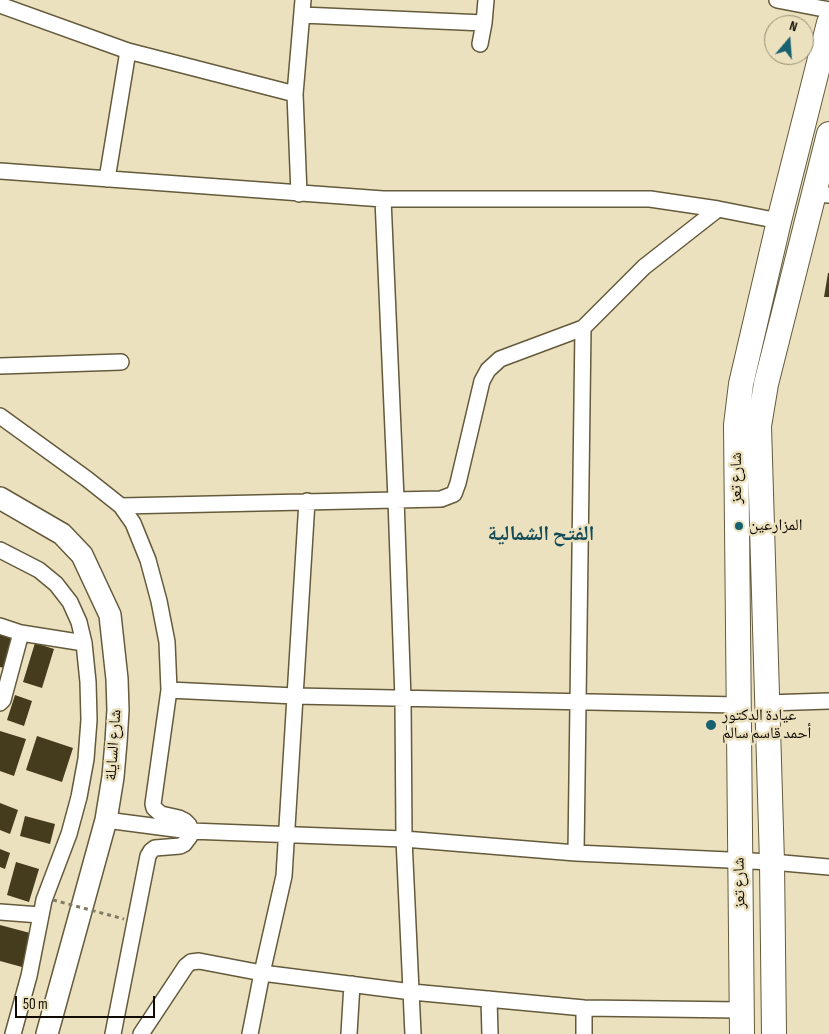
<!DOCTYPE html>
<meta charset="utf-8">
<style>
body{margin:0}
#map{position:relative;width:829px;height:1034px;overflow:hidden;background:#ece1be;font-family:"Sofia Sans Condensed",sans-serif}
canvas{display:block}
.north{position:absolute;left:764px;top:15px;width:50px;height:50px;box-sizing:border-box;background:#ece1be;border:1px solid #948b73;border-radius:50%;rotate:18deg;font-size:14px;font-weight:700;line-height:20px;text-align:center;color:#0f0b02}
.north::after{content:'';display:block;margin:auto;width:18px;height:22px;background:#186170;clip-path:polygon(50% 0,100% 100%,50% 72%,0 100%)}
.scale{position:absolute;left:15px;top:996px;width:140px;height:22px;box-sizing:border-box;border:2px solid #0f0b02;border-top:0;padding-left:6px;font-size:15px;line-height:18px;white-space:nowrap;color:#0f0b02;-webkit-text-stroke:4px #ece1be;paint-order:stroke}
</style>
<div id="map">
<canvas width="829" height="1034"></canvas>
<div class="north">N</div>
<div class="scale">50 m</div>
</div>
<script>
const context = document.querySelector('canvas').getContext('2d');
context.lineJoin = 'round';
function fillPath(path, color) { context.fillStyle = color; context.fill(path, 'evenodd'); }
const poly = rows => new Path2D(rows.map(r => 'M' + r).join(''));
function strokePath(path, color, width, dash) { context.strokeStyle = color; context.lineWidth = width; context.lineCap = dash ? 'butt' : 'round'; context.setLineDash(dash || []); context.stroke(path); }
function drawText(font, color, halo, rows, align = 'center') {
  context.font = font + ' "Sofia Sans Condensed","Noto Naskh Arabic",sans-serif'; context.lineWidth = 5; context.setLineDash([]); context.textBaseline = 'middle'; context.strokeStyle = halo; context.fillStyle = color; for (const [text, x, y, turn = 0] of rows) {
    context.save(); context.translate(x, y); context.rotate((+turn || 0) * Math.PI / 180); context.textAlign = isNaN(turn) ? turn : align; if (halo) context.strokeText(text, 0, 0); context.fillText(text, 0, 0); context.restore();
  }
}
fillPath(poly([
 [828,273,829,273,829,297,824,297],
 [0,629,13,633,4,668,0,667],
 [35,643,54,649,42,688,23,682],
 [15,695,32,701,24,726,7,720],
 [0,731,26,739,14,776,0,771],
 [37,736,73,748,62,782,26,770],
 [0,803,18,810,10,834,0,830],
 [25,816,55,824,50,844,20,836],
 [0,849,10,853,5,869,0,867],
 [16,862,39,869,29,902,7,895],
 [0,925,30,933,22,967,0,961]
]), '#453b1d');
const minor = poly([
 [777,0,829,10],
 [0,5,128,51,295,94],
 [302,15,484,23],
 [480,44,484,23,486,0],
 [0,171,383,199,650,199,718,209,779,221],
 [107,179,128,51],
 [299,194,295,94,303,0],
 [814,194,829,195],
 [383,199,396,499,403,699,404,839,413,1034],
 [0,366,121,362],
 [0,416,87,479,121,506,133,523,148,560,159,601,167,642,169,690,153,804,154,808,161,814,179,818,185,821,189,825,190,836,184,844,180,846,155,848,151,851,148,856,113,1034],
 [121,506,441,499,454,494,458,483,482,381,488,370,500,359,583,328,644,267,718,209],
 [0,550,39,570,56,584,70,602,79,622,84,643,88,682,89,720,86,759,79,797,69,834,44,900,29,976,13,1034],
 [0,626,21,633,84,643],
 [169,690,295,696,738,705],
 [0,703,3,700,21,633],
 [767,703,829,701],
 [106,820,190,831,404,839,576,853,772,862,829,867],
 [576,853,583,328],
 [0,912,40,915],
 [489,999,490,1034],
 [584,1008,584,1034],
 [141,1034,186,966,191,962,199,961,262,973,412,992,584,1008,741,1010],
 [250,1034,262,973,284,876,307,501],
 [349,1034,352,984]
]);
const secondary = poly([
 [0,498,62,534,82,555,110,615,117,679,118,710,116,742,113,777,106,820,47,1034]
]);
const primary = poly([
 [742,1034,736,425,741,384,779,221,829,23],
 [774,1034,772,862,759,426,766,384,829,134]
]);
strokePath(minor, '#645a3c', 18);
strokePath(secondary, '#645a3c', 24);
strokePath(primary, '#645a3c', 26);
strokePath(minor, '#fff', 15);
strokePath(secondary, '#fff', 21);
strokePath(primary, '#fff', 24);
strokePath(poly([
 [53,900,124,919]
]), '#827b64', 3, [4, 4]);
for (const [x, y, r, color] of [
 [739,526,5,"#186170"],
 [711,725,6,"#186170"]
]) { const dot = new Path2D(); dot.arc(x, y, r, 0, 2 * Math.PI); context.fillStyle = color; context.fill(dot); strokePath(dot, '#ece1be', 2); }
drawText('16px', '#0f0b02', '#ece1be', [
 ["شارع تعز",737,478,-90],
 ["شارع السايلة",114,745,-86],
 ["شارع تعز",740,883,-91]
]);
drawText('16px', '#0f0b02', '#ece1be', [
 ["المزارعين",749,526],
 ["عيادة الدكتور",722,716],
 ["أحمد قاسم سالم",722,734]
], 'left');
drawText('bold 21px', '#114b57', '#ece1be', [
 ["الفتح الشمالية",541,535]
]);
</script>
